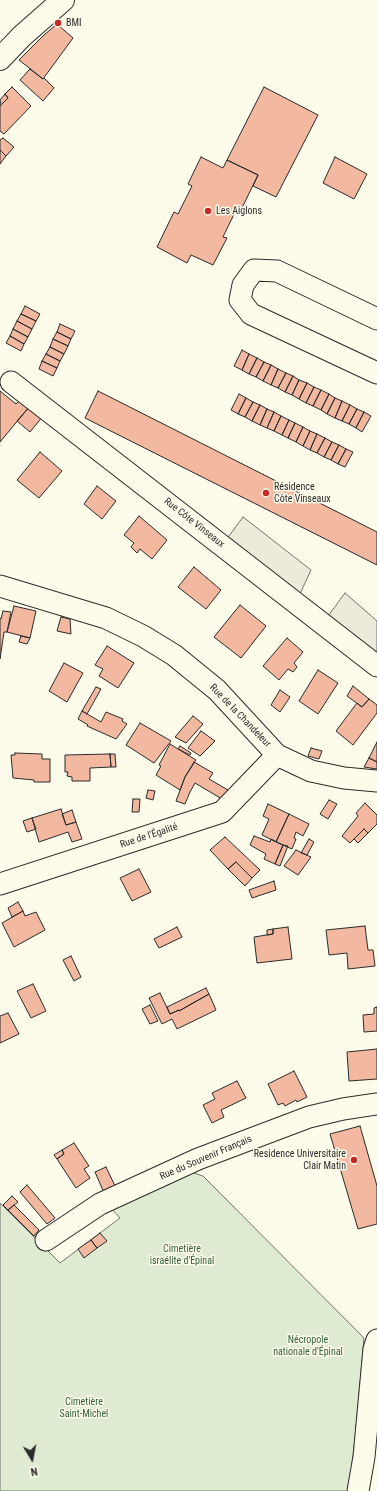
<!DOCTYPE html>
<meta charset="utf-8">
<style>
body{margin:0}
#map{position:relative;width:377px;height:1491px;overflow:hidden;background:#fdfbea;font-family:"Roboto Condensed",sans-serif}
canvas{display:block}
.north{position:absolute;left:12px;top:1439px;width:40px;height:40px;-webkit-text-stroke:3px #fdfbea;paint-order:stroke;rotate:170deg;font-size:11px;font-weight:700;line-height:16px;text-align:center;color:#2b2b2b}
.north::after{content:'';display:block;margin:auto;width:14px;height:18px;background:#2b2b2b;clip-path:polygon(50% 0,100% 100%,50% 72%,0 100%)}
</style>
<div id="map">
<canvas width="377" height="1491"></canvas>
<div class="north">N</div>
</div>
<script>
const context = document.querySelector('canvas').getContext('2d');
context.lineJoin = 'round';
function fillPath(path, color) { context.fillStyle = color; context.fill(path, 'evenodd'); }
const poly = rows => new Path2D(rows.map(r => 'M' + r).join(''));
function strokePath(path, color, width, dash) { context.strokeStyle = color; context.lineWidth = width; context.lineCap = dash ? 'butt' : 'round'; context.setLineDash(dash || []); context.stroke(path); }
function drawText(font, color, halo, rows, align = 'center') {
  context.font = font + ' "Roboto Condensed",sans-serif'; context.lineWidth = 3; context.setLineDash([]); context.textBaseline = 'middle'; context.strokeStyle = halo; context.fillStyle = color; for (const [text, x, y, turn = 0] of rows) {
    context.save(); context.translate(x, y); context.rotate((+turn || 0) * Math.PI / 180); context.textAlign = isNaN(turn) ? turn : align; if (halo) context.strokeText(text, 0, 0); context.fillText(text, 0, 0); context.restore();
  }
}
const green = poly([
 [185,1170,203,1176,364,1338,355,1438,349,1491,0,1491,0,1203,60,1263,120,1218,110,1207,185,1170]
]);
fillPath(green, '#deebd1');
strokePath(green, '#74746e', 1);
const parking = poly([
 [243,517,311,570,299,596,226,540,243,517],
 [345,593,377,621,377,658,326,619,345,593]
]);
fillPath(parking, '#eceadb');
strokePath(parking, '#74746e', 1);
const building = poly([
 [57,24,73,38,43,79,19,60,44,35,57,24],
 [30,69,43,79,44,78,54,88,43,101,20,80,30,69],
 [12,87,31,106,4,134,0,131,0,106,8,98,5,94,12,87],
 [264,87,318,115,276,197,253,186,258,175,227,160,264,87],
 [5,94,8,98,1,105,0,100,5,94],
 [3,138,14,147,6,156,0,150,0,140,3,138],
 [0,150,6,156,0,164,0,150],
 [201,157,223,168,227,160,258,175,241,210,237,208,223,237,227,238,213,265,191,255,187,263,157,247,174,212,178,214,192,186,188,184,201,157],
 [335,157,367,174,354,199,323,183,335,157],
 [25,306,40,314,36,321,21,314,25,306],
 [21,314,36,321,32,329,17,321,21,314],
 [17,321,32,329,28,337,13,329,17,321],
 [60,324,75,331,71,339,57,332,60,324],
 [13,329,28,337,24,344,10,336,13,329],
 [57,332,71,339,68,346,53,339,57,332],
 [10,336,24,344,21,351,6,343,10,336],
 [53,339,68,346,64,354,50,347,53,339],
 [50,347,64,354,60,361,46,354,50,347],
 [242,350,249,354,242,370,234,366,242,350],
 [46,354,60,361,57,368,42,361,46,354],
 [249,354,257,358,249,374,242,370,249,354],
 [257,358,264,362,256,377,249,374,257,358],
 [42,361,57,368,53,376,39,369,42,361],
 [264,362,271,365,263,381,256,377,264,362],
 [271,365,278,369,271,385,263,381,271,365],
 [278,369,286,373,278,388,271,385,278,369],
 [286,373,293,376,285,392,278,388,286,373],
 [293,376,299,380,292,395,285,392,293,376],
 [299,380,307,383,299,399,292,395,299,380],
 [307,383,314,387,306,403,299,399,307,383],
 [314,387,321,390,313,406,306,403,314,387],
 [321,390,329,394,321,410,313,406,321,390],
 [0,391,16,404,21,399,30,406,0,442,0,391],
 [98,391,377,532,377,565,85,418,98,391],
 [239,394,246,398,238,414,231,410,239,394],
 [329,394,335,398,327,414,321,410,329,394],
 [246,398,253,402,245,417,238,414,246,398],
 [335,398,342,401,335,418,327,414,335,398],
 [342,401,350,405,342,421,335,418,342,401],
 [253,402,260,405,252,421,245,417,253,402],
 [260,405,267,409,260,425,252,421,260,405],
 [350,405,357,409,349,424,342,421,350,405],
 [30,406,43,416,30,432,17,421,30,406],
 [267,409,274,412,267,428,260,425,267,409],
 [357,409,364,412,356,428,349,424,357,409],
 [274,412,281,416,274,431,267,428,274,412],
 [364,412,371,416,362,432,356,428,364,412],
 [281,416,289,420,282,435,274,431,281,416],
 [289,420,295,423,288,438,282,435,289,420],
 [295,423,303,427,296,442,288,438,295,423],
 [303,427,310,431,303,446,296,442,303,427],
 [310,431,317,434,310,450,303,446,310,431],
 [317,434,325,438,317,453,310,450,317,434],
 [325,438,332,442,324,457,317,453,325,438],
 [332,442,339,445,331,460,324,457,332,442],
 [339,445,346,449,338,464,331,460,339,445],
 [346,449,353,452,345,467,338,464,346,449],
 [40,452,62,471,39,498,17,480,40,452],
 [97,486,116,501,102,519,84,504,97,486],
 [139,516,167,540,152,559,140,549,137,553,131,547,134,543,124,535,139,516],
 [194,567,221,590,206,609,178,587,194,567],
 [240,605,266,626,241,658,214,637,240,605],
 [14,606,36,611,30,638,7,632,14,606],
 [3,611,11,612,7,632,4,632,0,659,0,618,1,619,3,611],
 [61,617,70,619,71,634,57,631,61,617],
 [21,636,30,638,27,644,19,642,21,636],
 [287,638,303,652,294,663,297,667,293,672,288,669,279,680,263,666,287,638],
 [107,646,134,663,118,688,99,676,103,669,95,665,107,646],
 [64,663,83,673,67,702,49,691,64,663],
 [318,670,338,683,318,714,299,701,318,670],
 [353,686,369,699,362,707,347,696,353,686],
 [96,687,101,689,87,714,82,711,96,687],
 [280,690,290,697,280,712,271,705,280,690],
 [369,699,377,705,377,713,353,745,336,731,357,703,362,707,369,699],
 [82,711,101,722,106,712,123,719,122,721,127,724,116,739,87,726,88,725,78,719,82,711],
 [193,716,203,724,186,743,175,737,193,716],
 [140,723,171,741,154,763,126,745,140,723],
 [201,731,215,741,200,756,188,748,201,731],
 [377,742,377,762,369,758,377,742],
 [170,744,196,760,185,777,180,790,156,775,161,766,159,765,170,744],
 [180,746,191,753,190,755,178,749,180,746],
 [311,748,322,751,319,759,308,756,311,748],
 [15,753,42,754,42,759,50,759,50,782,34,782,34,780,13,778,11,755,15,755,15,753],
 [110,754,115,754,116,767,111,767,110,754],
 [110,754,111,767,90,768,90,781,72,781,72,777,67,776,68,772,65,772,65,755,110,754],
 [369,758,377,762,377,769,364,767,369,758],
 [194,762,213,773,209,779,228,790,222,799,195,783,190,792,185,804,176,801,185,777,194,762],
 [148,790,155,791,153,800,146,798,148,790],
 [133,799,140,799,139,812,132,812,133,799],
 [329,800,337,804,328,819,320,814,329,800],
 [365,803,377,815,377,824,368,833,364,829,350,843,342,836,358,816,356,813,365,803],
 [268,804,289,814,276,842,262,835,269,819,263,816,268,804],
 [61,809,66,825,76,822,82,839,72,842,68,832,39,842,32,818,61,809],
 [72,810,76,822,66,825,62,814,72,810],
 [289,814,309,824,303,836,296,832,294,838,296,839,292,849,276,842,289,814],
 [32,818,36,829,27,832,23,821,32,818],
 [364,829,368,833,358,843,354,839,364,829],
 [254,836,270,842,271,839,283,845,275,864,264,859,266,854,250,845,254,836],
 [225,837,260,870,252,878,236,862,228,869,210,850,225,837],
 [309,839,314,842,307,855,301,853,309,839],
 [283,845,288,846,280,866,275,864,283,845],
 [296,850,311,857,298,875,284,866,296,850],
 [236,862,252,878,245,886,228,869,236,862],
 [139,869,151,892,132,901,120,878,139,869],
 [274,881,276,890,252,898,249,890,274,881],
 [18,902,23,911,12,917,8,908,18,902],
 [23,911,25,916,36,912,45,930,14,947,2,923,23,911],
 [365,926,368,950,373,950,375,966,348,969,347,953,329,955,326,930,365,926],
 [177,927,182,937,159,948,154,939,177,927],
 [288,927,292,959,257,963,254,937,273,934,273,929,288,927],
 [273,929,273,934,267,935,267,930,273,929],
 [71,956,81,977,74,981,63,960,71,956],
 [33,984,46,1011,31,1018,17,991,33,984],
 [206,988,209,994,179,1011,179,1010,170,1014,167,1007,206,988],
 [160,993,170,1014,179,1010,179,1011,209,994,216,1010,177,1029,172,1019,162,1024,149,998,160,993],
 [150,1005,158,1021,150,1024,142,1009,150,1005],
 [377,1007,377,1031,364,1032,363,1015,374,1014,374,1008,377,1007],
 [8,1013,19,1034,0,1043,0,1016,8,1013],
 [377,1049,377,1079,349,1081,347,1052,377,1049],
 [294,1071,307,1097,297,1102,296,1100,285,1106,283,1103,278,1105,268,1084,294,1071],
 [237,1081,246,1098,221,1110,224,1117,212,1123,203,1105,215,1099,212,1093,237,1081],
 [360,1126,377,1186,377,1224,358,1229,330,1134,360,1126],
 [74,1143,89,1166,84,1169,90,1178,76,1188,57,1159,64,1154,62,1150,74,1143],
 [62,1150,64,1154,57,1159,54,1155,62,1150],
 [106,1167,117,1190,105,1195,95,1172,106,1167],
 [27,1185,55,1218,47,1224,20,1192,27,1185],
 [12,1196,18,1202,8,1210,3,1205,12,1196],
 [14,1205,39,1230,34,1236,8,1210,14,1205],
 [100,1233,107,1241,97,1248,91,1240,100,1233],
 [91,1240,97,1248,84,1258,78,1249,91,1240]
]);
fillPath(building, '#f2b8a0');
strokePath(building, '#2b2b2b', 1);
const minor = poly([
 [377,319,277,271,254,270,243,285,240,300,251,314,377,373],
 [11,382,377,666],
 [0,586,106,618,143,636,174,655,217,690,277,755,311,771,344,778,377,781],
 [0,884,222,812,277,755],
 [46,1240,100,1204,198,1159,309,1117,343,1109,377,1104],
 [358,1491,364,1457,374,1349,377,1340]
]);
const major = poly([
 [0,59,22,36,63,0]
]);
strokePath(minor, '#2b2b2b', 23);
strokePath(major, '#2b2b2b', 24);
strokePath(minor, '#fdfbea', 21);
strokePath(major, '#fdfbea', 22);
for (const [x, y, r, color] of [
 [58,23,4,"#c62828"],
 [208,211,4,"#c62828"],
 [266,493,4,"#c62828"],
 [354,1160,4,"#c62828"]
]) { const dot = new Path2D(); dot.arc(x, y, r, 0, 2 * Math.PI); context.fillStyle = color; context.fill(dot); strokePath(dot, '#fdfbea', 1.5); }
drawText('10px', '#2b2b2b', '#fdfbea', [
 ["BMI",66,23],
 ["Les Aiglons",216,211],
 ["Résidence",274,487],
 ["Côte Vinseaux",274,499],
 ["Residence Universitaire",346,1154,"right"],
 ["Clair Matin",346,1166,"right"]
], 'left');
drawText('10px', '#2b2b2b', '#fdfbea', [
 ["Rue Côte Vinseaux",194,523,38],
 ["Rue de la Chandeleur",240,716,46],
 ["Rue de l'Égalité",149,836,-18],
 ["Rue du Souvenir Français",206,1158,-23]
]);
drawText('10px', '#34623c', '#fdfbea', [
 ["Cimetière",182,1249],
 ["israélite d'Épinal",182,1261],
 ["Nécropole",308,1340],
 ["nationale d'Épinal",308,1352],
 ["Cimetière",84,1402],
 ["Saint-Michel",84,1414]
]);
</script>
